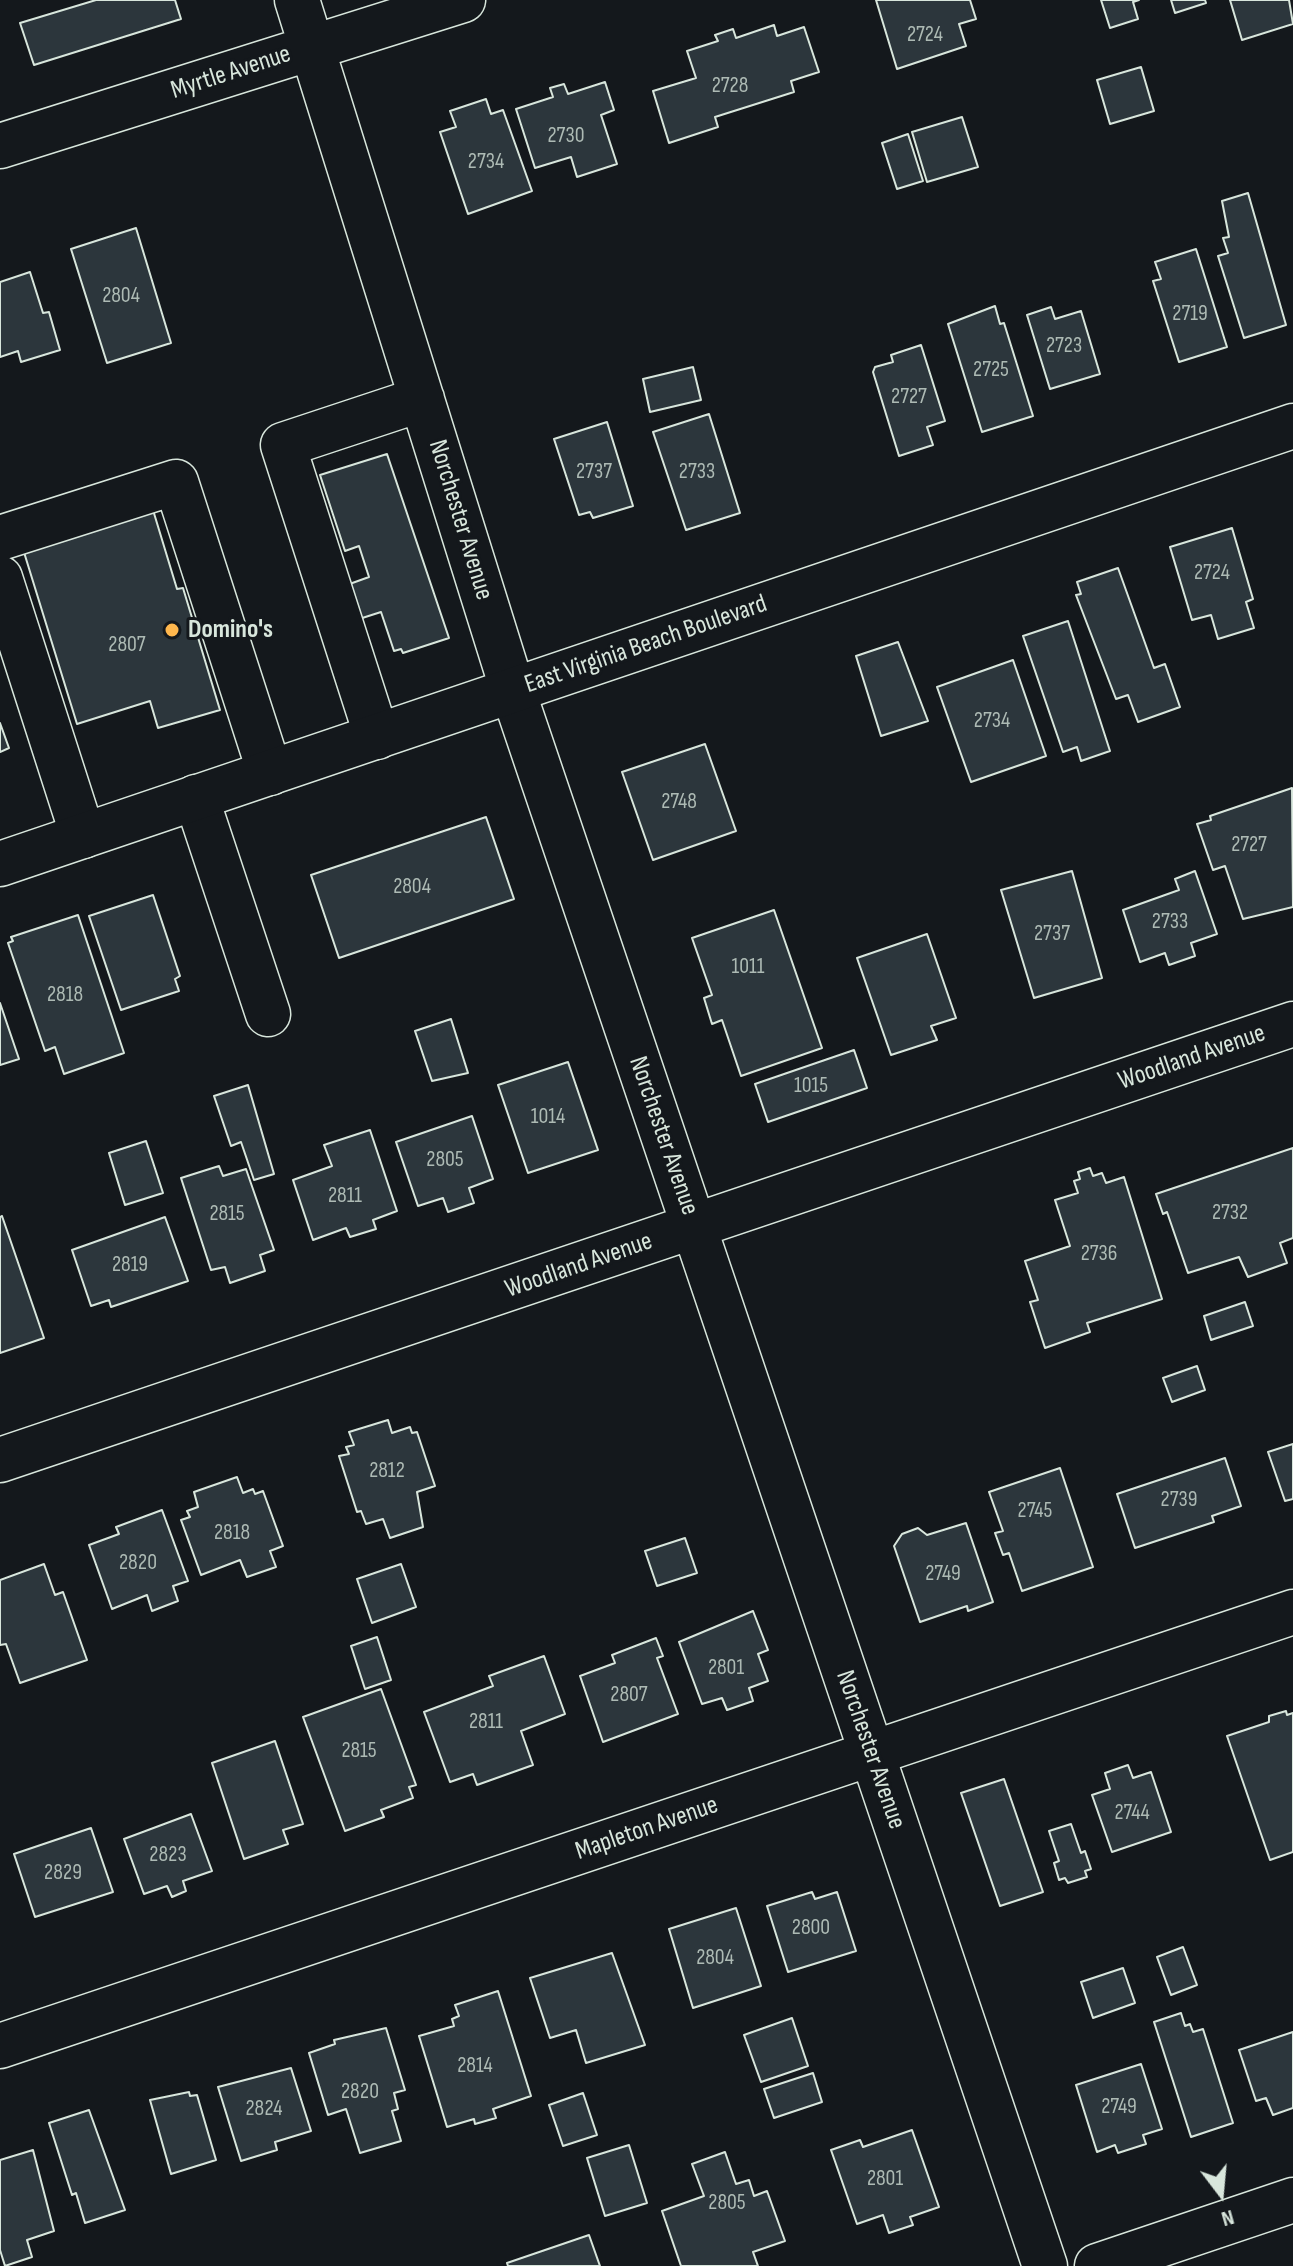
<!DOCTYPE html>
<style>
body{margin:0}
#map{position:relative;width:1293px;height:2266px;overflow:hidden;background:#14181c;font-family:"Sofia Sans Condensed",sans-serif}
canvas{display:block}
.north{position:absolute;left:1181px;top:2154px;width:80px;height:80px;-webkit-text-stroke:6px #14181c;paint-order:stroke;rotate:164deg;font-size:22px;font-weight:700;line-height:32px;text-align:center;color:#d8e6dc}
.north::after{content:'';display:block;margin:auto;width:28px;height:36px;background:#d8e6dc;clip-path:polygon(50% 0,100% 100%,50% 72%,0 100%)}
</style>
<div id="map">
<canvas width="1293" height="2266"></canvas>
<div class="north">N</div>
</div>
<script>
const context = document.querySelector('canvas').getContext('2d');
context.lineJoin = 'round';
function fillPath(path, color) { context.fillStyle = color; context.fill(path, 'evenodd'); }
const poly = rows => new Path2D(rows.map(r => 'M' + r).join(''));
function strokePath(path, color, width, dash) { context.strokeStyle = color; context.lineWidth = width; context.lineCap = dash ? 'butt' : 'round'; context.setLineDash(dash || []); context.stroke(path); }
function drawText(font, color, halo, rows, align = 'center') {
  context.font = font + ' "Sofia Sans Condensed",sans-serif'; context.lineWidth = 6; context.setLineDash([]); context.textBaseline = 'middle'; context.strokeStyle = halo; context.fillStyle = color; for (const [text, x, y, turn = 0] of rows) {
    context.save(); context.translate(x, y); context.rotate((+turn || 0) * Math.PI / 180); context.textAlign = isNaN(turn) ? turn : align; if (halo) context.strokeText(text, 0, 0); context.fillText(text, 0, 0); context.restore();
  }
}
const building = poly([
 [96,0,175,0,181,19,34,65,20,23,96,0],
 [876,0,970,0,976,19,959,24,966,46,897,69,876,0],
 [1101,0,1139,0,1133,2,1138,19,1110,28,1101,0],
 [1171,0,1205,0,1206,3,1175,13,1171,0],
 [1230,0,1289,0,1293,24,1242,40,1230,0],
 [774,25,777,36,804,27,819,72,791,81,794,92,715,117,718,127,669,143,653,91,696,78,687,51,718,41,715,35,733,29,736,38,774,25],
 [1141,67,1154,111,1110,124,1097,80,1141,67],
 [605,82,614,110,601,115,617,164,577,177,571,157,535,168,516,109,553,97,550,88,564,84,568,94,605,82],
 [486,99,491,114,503,110,532,191,468,214,440,132,456,127,450,111,486,99],
 [962,117,978,167,927,182,912,132,962,117],
 [908,134,923,181,897,189,882,143,908,134],
 [1248,193,1286,325,1244,338,1218,256,1228,253,1223,238,1229,237,1222,201,1248,193],
 [136,228,171,343,107,363,71,249,136,228],
 [1196,249,1227,347,1179,362,1153,281,1161,279,1155,262,1196,249],
 [30,272,43,313,49,312,60,350,21,362,18,351,0,357,0,282,30,272],
 [995,306,1000,324,1004,323,1033,416,982,432,948,324,995,306],
 [1051,307,1055,319,1081,311,1100,374,1050,389,1027,315,1051,307],
 [921,345,945,421,927,427,933,445,899,456,873,372,875,367,893,362,891,355,921,345],
 [693,367,701,400,650,412,643,379,693,367],
 [709,414,740,513,686,530,653,432,709,414],
 [607,422,633,506,593,518,590,512,579,515,554,439,607,422],
 [387,454,449,638,403,653,401,649,394,651,381,612,356,620,344,586,369,577,359,546,345,551,320,475,387,454],
 [153,510,177,589,183,588,220,710,158,728,150,701,77,724,23,549,153,510],
 [1232,528,1253,599,1246,602,1254,628,1218,639,1211,615,1192,620,1170,547,1232,528],
 [1118,568,1154,668,1165,664,1180,707,1138,722,1128,695,1116,699,1076,595,1081,594,1077,582,1118,568],
 [1068,621,1110,751,1081,761,1077,747,1063,752,1023,636,1068,621],
 [898,642,928,721,881,736,856,656,898,642],
 [1013,660,1046,756,971,782,937,687,1013,660],
 [0,723,9,748,0,752,0,723],
 [705,744,736,831,653,860,622,772,705,744],
 [1292,788,1293,907,1243,919,1225,866,1213,870,1197,824,1211,820,1210,816,1292,788],
 [486,817,514,899,339,958,311,875,486,817],
 [1072,871,1102,978,1034,998,1001,890,1072,871],
 [1195,871,1217,934,1191,943,1195,956,1169,965,1165,953,1140,962,1123,910,1179,890,1175,879,1195,871],
 [153,895,180,976,175,979,179,991,121,1010,89,916,153,895],
 [774,910,822,1048,741,1076,722,1020,712,1024,704,998,712,995,692,938,774,910],
 [78,915,124,1053,64,1074,55,1047,45,1051,8,943,13,941,11,937,78,915],
 [927,934,956,1018,931,1026,937,1040,891,1055,857,958,927,934],
 [0,1003,19,1059,0,1065,0,1003],
 [451,1019,468,1073,432,1081,415,1031,451,1019],
 [854,1050,867,1088,768,1122,755,1084,854,1050],
 [568,1062,598,1150,528,1173,498,1085,568,1062],
 [248,1085,274,1174,254,1180,241,1142,231,1146,214,1096,248,1085],
 [472,1116,493,1179,469,1188,474,1203,448,1212,443,1198,418,1206,396,1142,472,1116],
 [370,1130,397,1211,373,1220,376,1229,350,1237,346,1228,313,1240,293,1180,332,1166,324,1145,370,1130],
 [146,1141,163,1193,125,1205,109,1153,146,1141],
 [1293,1148,1293,1238,1280,1243,1287,1263,1248,1277,1239,1257,1188,1273,1167,1212,1163,1214,1156,1194,1293,1148],
 [219,1166,223,1176,246,1169,274,1250,260,1255,265,1271,230,1283,225,1267,211,1270,181,1178,219,1166],
 [1090,1168,1093,1176,1102,1173,1106,1183,1124,1177,1162,1299,1087,1323,1090,1332,1045,1348,1030,1302,1038,1300,1025,1261,1070,1246,1055,1200,1078,1193,1074,1181,1080,1179,1078,1172,1090,1168],
 [2,1216,44,1338,0,1353,0,1217,2,1216],
 [165,1217,188,1281,111,1307,109,1300,91,1306,72,1250,165,1217],
 [1245,1302,1253,1326,1211,1340,1204,1316,1245,1302],
 [1197,1366,1205,1390,1172,1402,1163,1378,1197,1366],
 [388,1420,392,1433,410,1427,412,1433,417,1432,435,1486,417,1492,423,1527,390,1538,383,1519,366,1524,361,1511,357,1512,339,1456,349,1454,346,1447,354,1445,349,1432,388,1420],
 [1293,1444,1293,1499,1285,1501,1268,1452,1293,1444],
 [1225,1458,1241,1506,1212,1516,1214,1522,1135,1548,1117,1494,1225,1458],
 [1060,1468,1093,1567,1022,1591,1009,1553,1003,1555,995,1533,1003,1531,989,1492,1060,1468],
 [237,1477,243,1493,253,1489,255,1494,263,1491,283,1546,270,1551,276,1567,247,1577,240,1560,201,1575,181,1520,190,1517,187,1511,198,1507,194,1492,237,1477],
 [162,1510,188,1581,173,1586,178,1601,152,1611,147,1595,112,1609,89,1545,119,1534,116,1527,162,1510],
 [966,1523,993,1602,968,1611,967,1606,920,1622,894,1546,902,1534,918,1528,927,1535,966,1523],
 [685,1538,697,1573,657,1586,645,1551,685,1538],
 [44,1564,55,1595,63,1592,87,1660,20,1683,6,1644,0,1645,0,1580,44,1564],
 [401,1564,416,1607,372,1623,357,1579,401,1564],
 [753,1611,768,1650,758,1654,768,1681,749,1688,753,1701,727,1710,722,1698,702,1704,679,1642,753,1611],
 [377,1637,391,1680,365,1689,351,1646,377,1637],
 [656,1638,663,1656,657,1658,678,1714,603,1742,580,1676,615,1663,612,1655,656,1638],
 [544,1656,565,1714,521,1731,533,1765,477,1785,473,1774,450,1782,424,1712,493,1686,489,1676,544,1656],
 [381,1689,416,1785,409,1787,413,1798,381,1810,384,1817,345,1831,303,1717,381,1689],
 [1286,1711,1287,1715,1293,1713,1293,1852,1270,1860,1227,1736,1269,1722,1269,1716,1286,1711],
 [275,1741,303,1824,283,1830,288,1844,244,1859,212,1763,275,1741],
 [1128,1765,1133,1778,1151,1772,1171,1832,1112,1852,1092,1795,1110,1789,1105,1773,1128,1765],
 [1004,1779,1043,1892,1000,1906,961,1793,1004,1779],
 [191,1814,212,1871,183,1881,186,1891,172,1897,167,1886,144,1894,124,1839,191,1814],
 [1071,1824,1081,1853,1085,1851,1091,1869,1085,1871,1087,1877,1068,1883,1065,1878,1059,1880,1054,1863,1059,1861,1049,1831,1071,1824],
 [91,1828,113,1892,35,1917,14,1854,91,1828],
 [812,1892,815,1899,837,1892,856,1951,788,1972,767,1906,812,1892],
 [736,1908,761,1986,693,2008,669,1929,736,1908],
 [1183,1947,1197,1985,1171,1995,1157,1957,1183,1947],
 [612,1953,645,2045,586,2063,576,2030,550,2038,530,1978,612,1953],
 [1123,1968,1135,2003,1093,2018,1081,1982,1123,1968],
 [498,1991,531,2096,493,2109,496,2118,475,2124,474,2119,447,2127,419,2036,454,2026,452,2019,459,2016,455,2005,498,1991],
 [1181,2013,1185,2026,1190,2024,1193,2032,1203,2029,1233,2123,1191,2137,1154,2022,1181,2013],
 [792,2018,808,2066,761,2082,744,2035,792,2018],
 [386,2028,405,2090,394,2093,398,2109,392,2111,401,2141,360,2153,346,2109,328,2115,309,2053,335,2044,334,2040,386,2028],
 [1293,2032,1293,2108,1273,2115,1266,2098,1256,2101,1239,2050,1293,2032],
 [1141,2064,1162,2129,1143,2135,1146,2144,1118,2153,1115,2145,1097,2152,1076,2085,1141,2064],
 [291,2068,311,2131,275,2142,277,2150,241,2161,218,2087,291,2068],
 [813,2073,822,2102,774,2118,764,2089,813,2073],
 [189,2092,190,2096,197,2095,216,2160,171,2174,150,2100,189,2092],
 [583,2093,597,2135,563,2146,549,2105,583,2093],
 [89,2110,125,2210,85,2223,76,2193,72,2195,49,2123,89,2110],
 [912,2130,939,2207,910,2217,913,2225,889,2233,883,2215,857,2224,831,2150,860,2140,863,2147,912,2130],
 [629,2145,647,2203,605,2216,587,2158,629,2145],
 [33,2150,54,2231,27,2240,32,2257,5,2266,0,2250,0,2160,33,2150],
 [725,2152,736,2184,749,2180,754,2196,767,2191,785,2241,753,2252,758,2266,681,2266,662,2211,704,2196,692,2164,725,2152],
 [589,2235,600,2266,508,2266,507,2263,589,2235]
]);
fillPath(building, '#2c363c');
strokePath(building, '#d8e6dc', 2);
const minor = poly([
 [297,0,513,691,1045,2266],
 [0,146,463,0],
 [0,538,176,482,270,773],
 [0,578,83,836],
 [377,737,283,445,422,399],
 [196,797,268,1014],
 [0,1460,1293,1024],
 [0,2046,1293,1612],
 [1097,2266,1293,2200]
]);
const major = poly([
 [0,864,1293,426]
]);
strokePath(minor, '#d8e6dc', 47);
strokePath(major, '#d8e6dc', 47);
strokePath(minor, '#14181c', 44);
strokePath(major, '#14181c', 44);
for (const [x, y, r, color] of [
 [172,630,8,"#ffb74d"]
]) { const dot = new Path2D(); dot.arc(x, y, r, 0, 2 * Math.PI); context.fillStyle = color; context.fill(dot); strokePath(dot, '#14181c', 3); }
drawText('22px', '#adbab4', null, [
 ["2724",925,35],
 ["2728",730,86],
 ["2730",566,136],
 ["2734",486,162],
 ["2804",121,296],
 ["2719",1190,314],
 ["2723",1064,346],
 ["2725",991,370],
 ["2727",909,397],
 ["2737",594,472],
 ["2733",697,472],
 ["2724",1212,573],
 ["2807",127,645],
 ["2734",992,721],
 ["2748",679,802],
 ["2727",1249,845],
 ["2804",412,887],
 ["2733",1170,922],
 ["2737",1052,934],
 ["1011",748,967],
 ["2818",65,995],
 ["1015",811,1086],
 ["1014",548,1117],
 ["2805",445,1160],
 ["2811",345,1196],
 ["2732",1230,1213],
 ["2815",227,1214],
 ["2736",1099,1254],
 ["2819",130,1265],
 ["2812",387,1471],
 ["2739",1179,1500],
 ["2745",1035,1511],
 ["2818",232,1533],
 ["2820",138,1563],
 ["2749",943,1574],
 ["2801",726,1668],
 ["2807",629,1695],
 ["2811",486,1722],
 ["2815",359,1751],
 ["2744",1132,1813],
 ["2823",168,1855],
 ["2829",63,1873],
 ["2800",811,1928],
 ["2804",715,1958],
 ["2814",475,2066],
 ["2820",360,2092],
 ["2749",1119,2107],
 ["2824",264,2109],
 ["2801",885,2179],
 ["2805",727,2203]
]);
drawText('26px', '#d8e6dc', '#14181c', [
 ["Myrtle Avenue",231,73,-18],
 ["Norchester Avenue",460,520,73],
 ["East Virginia Beach Boulevard",646,645,-19],
 ["Woodland Avenue",1192,1058,-19],
 ["Norchester Avenue",663,1136,71],
 ["Woodland Avenue",579,1266,-19],
 ["Norchester Avenue",870,1750,71],
 ["Mapleton Avenue",647,1829,-19]
]);
drawText('bold 26px', '#d8e6dc', '#14181c', [
 ["Domino's",188,630]
], 'left');
</script>
